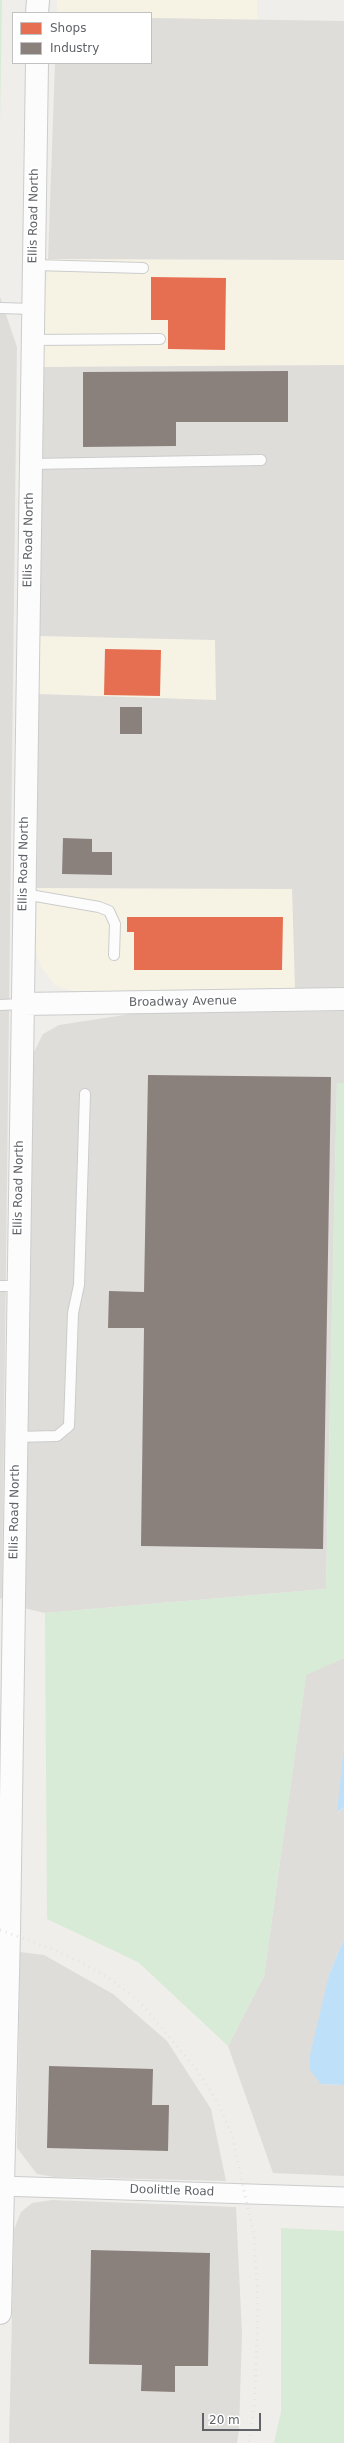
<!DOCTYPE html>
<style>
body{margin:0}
#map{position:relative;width:344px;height:2443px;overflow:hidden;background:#efeeea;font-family:"DejaVu Sans",sans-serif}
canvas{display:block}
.legend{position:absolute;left:12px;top:12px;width:140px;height:52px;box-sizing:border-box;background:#fff;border:1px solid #bfc1c3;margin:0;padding:5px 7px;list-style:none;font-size:12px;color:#5f6368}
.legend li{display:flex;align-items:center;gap:8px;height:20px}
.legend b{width:20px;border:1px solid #bfc1c3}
.scale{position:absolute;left:202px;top:2413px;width:59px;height:18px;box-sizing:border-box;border:2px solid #5f6368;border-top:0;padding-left:5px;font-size:12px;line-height:14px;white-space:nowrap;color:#5f6368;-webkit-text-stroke:3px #fff;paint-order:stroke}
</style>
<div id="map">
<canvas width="344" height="2443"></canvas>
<ul class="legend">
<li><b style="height:11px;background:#e76f51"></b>Shops</li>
<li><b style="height:11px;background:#8a817c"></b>Industry</li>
</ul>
<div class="scale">20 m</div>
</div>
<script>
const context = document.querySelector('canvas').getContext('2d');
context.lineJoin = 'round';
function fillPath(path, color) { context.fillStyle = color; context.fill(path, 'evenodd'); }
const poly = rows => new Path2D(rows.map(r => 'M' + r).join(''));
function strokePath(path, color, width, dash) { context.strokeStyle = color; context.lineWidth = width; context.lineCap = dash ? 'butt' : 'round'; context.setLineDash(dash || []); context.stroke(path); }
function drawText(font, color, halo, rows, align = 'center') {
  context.font = font + ' "DejaVu Sans",sans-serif'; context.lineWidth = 4; context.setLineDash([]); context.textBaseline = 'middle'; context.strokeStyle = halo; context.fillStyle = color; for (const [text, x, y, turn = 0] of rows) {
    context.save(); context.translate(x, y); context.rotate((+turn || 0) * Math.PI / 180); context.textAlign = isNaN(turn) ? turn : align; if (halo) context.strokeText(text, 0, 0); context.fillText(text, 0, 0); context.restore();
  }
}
fillPath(poly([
 [57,0,257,0,257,20,151,18,151,13,57,13],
 [48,259,344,260,344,365,41,367],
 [38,636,215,640,216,700,38,694],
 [37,888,293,889,295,989,72,991,55,985,41,967,36,952]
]), '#f7f3e4');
fillPath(poly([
 [151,18,344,21,344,260,48,259,55,63,151,63],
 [0,297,17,347,2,1598,0,1599],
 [344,365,344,988,295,989,292,889,37,888,38,694,216,700,215,640,38,636,42,478,41,367],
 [344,1011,344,1083,337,1083,326,1589,45,1613,24,1608,31,1058,43,1034,59,1025,137,1013],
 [344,1658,344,1743,338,1813,344,1807,344,1939,329,1975,321,2084,344,2085,344,2176,273,2173,228,2046,264,1976,306,1674],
 [20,1952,44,1955,113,1994,167,2041,211,2109,226,2181,54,2177,37,2174,17,2148],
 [52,2200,236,2207,242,2334,239,2430,237,2443,9,2443,14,2229,21,2212,32,2203]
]), '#dfddda');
fillPath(poly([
 [0,0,2,0,0,126],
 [337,1083,344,1083,344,1658,306,1675,264,1976,228,2046,138,1962,47,1919,45,1613,326,1589],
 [281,2228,344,2231,344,2443,274,2443,281,2412]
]), '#d8ebd6');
fillPath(poly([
 [344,1743,344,1807,337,1813,343,1754],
 [344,1939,344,2085,321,2084,310,2070,310,2055,329,1975]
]), '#bfe0f9');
fillPath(poly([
 [151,277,226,278,225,350,168,349,168,320,151,320],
 [105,649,161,650,160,696,104,695],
 [127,917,283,917,282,970,134,970,134,932,127,932]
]), '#e76f51');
fillPath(poly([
 [288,371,288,422,176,422,176,446,83,447,83,372],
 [120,707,142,707,142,734,120,734],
 [63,838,92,839,92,852,112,852,112,875,62,874],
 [148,1075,331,1077,323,1549,141,1546,144,1328,108,1328,109,1291,144,1292],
 [49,2066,153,2069,152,2105,169,2105,168,2151,47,2148],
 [91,2250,210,2253,208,2366,175,2366,175,2392,141,2391,142,2365,89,2364]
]), '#8a817c');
const service = poly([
 [33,265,143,268],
 [0,308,33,309],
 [32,340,160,339],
 [31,464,261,460],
 [24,894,99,907,109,911,115,924,114,955],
 [0,1005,22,1004],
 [0,1286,18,1286],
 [16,1437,57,1436,69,1426,73,1313,79,1285,85,1094]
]);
const minor = poly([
 [0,2186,344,2197]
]);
const tertiary = poly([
 [37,13,38,0],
 [22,1004,344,999],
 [0,2313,9,1932,37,63]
]);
strokePath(service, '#cbcccc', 12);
strokePath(minor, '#cbcccc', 21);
strokePath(tertiary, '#cbcccc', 24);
strokePath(service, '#fdfcfc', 10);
strokePath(minor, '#fdfcfc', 19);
strokePath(tertiary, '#fdfcfc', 22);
strokePath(poly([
 [0,1930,49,1948,84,1964,112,1980,140,2002,196,2069,217,2101,232,2135,254,2236,258,2304,255,2397,249,2443]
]), '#e4e4e4', 3, [1, 5]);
drawText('12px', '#5f6368', '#fff', [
 ["Ellis Road North",34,216,-89],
 ["Ellis Road North",29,540,-89],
 ["Ellis Road North",24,864,-89],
 ["Broadway Avenue",183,1002,-1],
 ["Ellis Road North",19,1188,-89],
 ["Ellis Road North",15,1512,-89],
 ["Doolittle Road",172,2191,2]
]);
</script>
